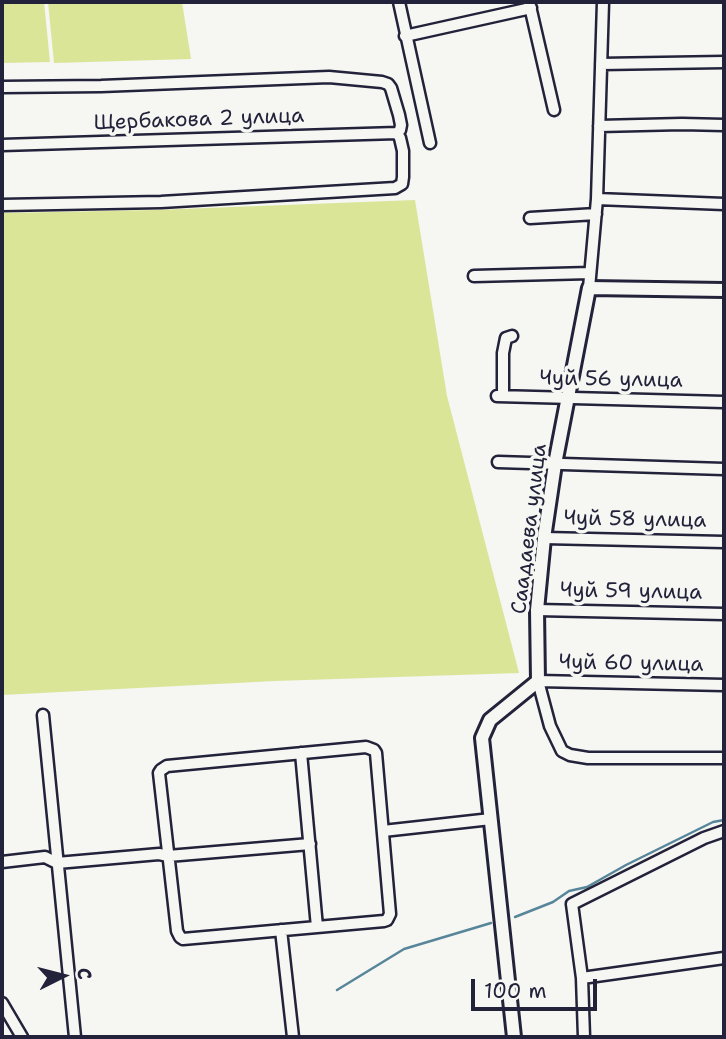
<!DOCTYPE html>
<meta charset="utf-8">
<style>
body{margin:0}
#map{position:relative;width:726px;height:1039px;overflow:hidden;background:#f6f6f2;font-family:"Shantell Sans",sans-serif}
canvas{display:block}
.frame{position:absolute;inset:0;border:4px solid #22223b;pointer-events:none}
.north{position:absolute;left:28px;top:941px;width:70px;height:70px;-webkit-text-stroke:5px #f6f6f2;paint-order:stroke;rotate:84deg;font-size:19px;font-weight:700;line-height:28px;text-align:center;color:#22223b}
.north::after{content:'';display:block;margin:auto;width:24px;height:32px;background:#22223b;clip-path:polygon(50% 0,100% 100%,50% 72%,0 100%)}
.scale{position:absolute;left:471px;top:979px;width:126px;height:32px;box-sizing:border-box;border:4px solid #22223b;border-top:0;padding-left:9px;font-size:21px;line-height:24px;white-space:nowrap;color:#22223b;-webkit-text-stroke:5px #f6f6f2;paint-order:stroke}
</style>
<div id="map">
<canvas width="726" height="1039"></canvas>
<div class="frame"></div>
<div class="north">С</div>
<div class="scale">100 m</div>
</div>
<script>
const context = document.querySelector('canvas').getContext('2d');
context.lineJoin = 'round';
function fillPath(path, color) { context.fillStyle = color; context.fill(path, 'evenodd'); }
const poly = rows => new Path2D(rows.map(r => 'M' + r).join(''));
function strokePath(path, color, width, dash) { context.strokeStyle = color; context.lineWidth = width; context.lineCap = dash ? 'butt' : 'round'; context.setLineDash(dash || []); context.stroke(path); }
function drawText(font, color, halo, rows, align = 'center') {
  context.font = font + ' "Shantell Sans",sans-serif'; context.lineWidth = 7; context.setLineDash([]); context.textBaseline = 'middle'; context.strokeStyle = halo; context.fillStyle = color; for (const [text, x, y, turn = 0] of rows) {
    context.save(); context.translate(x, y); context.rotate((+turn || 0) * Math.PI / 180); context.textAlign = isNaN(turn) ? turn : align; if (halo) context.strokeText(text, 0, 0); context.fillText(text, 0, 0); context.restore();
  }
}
fillPath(poly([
 [2,2,44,2,50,62,2,63],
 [48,2,182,2,191,59,54,63],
 [415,200,447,396,519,673,275,681,2,695,2,213,155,210]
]), '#dae598');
strokePath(poly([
 [515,917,553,902,569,891,587,887,626,865,713,822,724,820],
 [337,990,404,949,491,923]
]), '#57869a', 2.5);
const minor = poly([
 [399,2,430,143],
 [529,2,554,110],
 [405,36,531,8],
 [601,64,724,62],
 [2,87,101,86,329,77,382,82,388,84,391,88,399,115,401,125,400,130,397,133,400,138,403,151,403,177,402,184,395,188,161,202,2,205],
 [599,126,682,124,724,125],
 [2,145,397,133],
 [597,199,724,204],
 [530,218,596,214],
 [474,276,590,273],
 [589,288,597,199,603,2],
 [497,396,724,402],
 [503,396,503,353,506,338,512,336],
 [498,462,724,469],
 [544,538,724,542],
 [537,610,724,614],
 [724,685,538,681,550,726,562,751,570,755,588,758,724,758],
 [43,715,75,1037],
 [366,747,374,750,376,753,390,914,387,920,384,921,183,939,180,937,177,931,159,773,161,770,167,766,366,747],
 [301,753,317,927],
 [383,831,491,819],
 [2,862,45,857,57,863,159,854,168,856,310,844],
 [281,930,293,1037],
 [582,978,724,958],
 [2,1003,22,1037],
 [584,1037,582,978,572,904,704,838,724,831]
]);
const tertiary = poly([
 [514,1037,482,738,490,720,538,681,537,610,544,538,555,464,589,288,724,290]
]);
strokePath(minor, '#22223b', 15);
strokePath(tertiary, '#22223b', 18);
strokePath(minor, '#f6f6f2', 10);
strokePath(tertiary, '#f6f6f2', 12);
drawText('21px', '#22223b', '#f6f6f2', [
 ["Щербакова 2 улица",199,120,-2],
 ["Чуй 56 улица",611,380,1],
 ["Чуй 58 улица",635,520,1],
 ["Саадаева улица",530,529,-83],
 ["Чуй 59 улица",631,592,1],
 ["Чуй 60 улица",631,664,1]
]);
</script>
